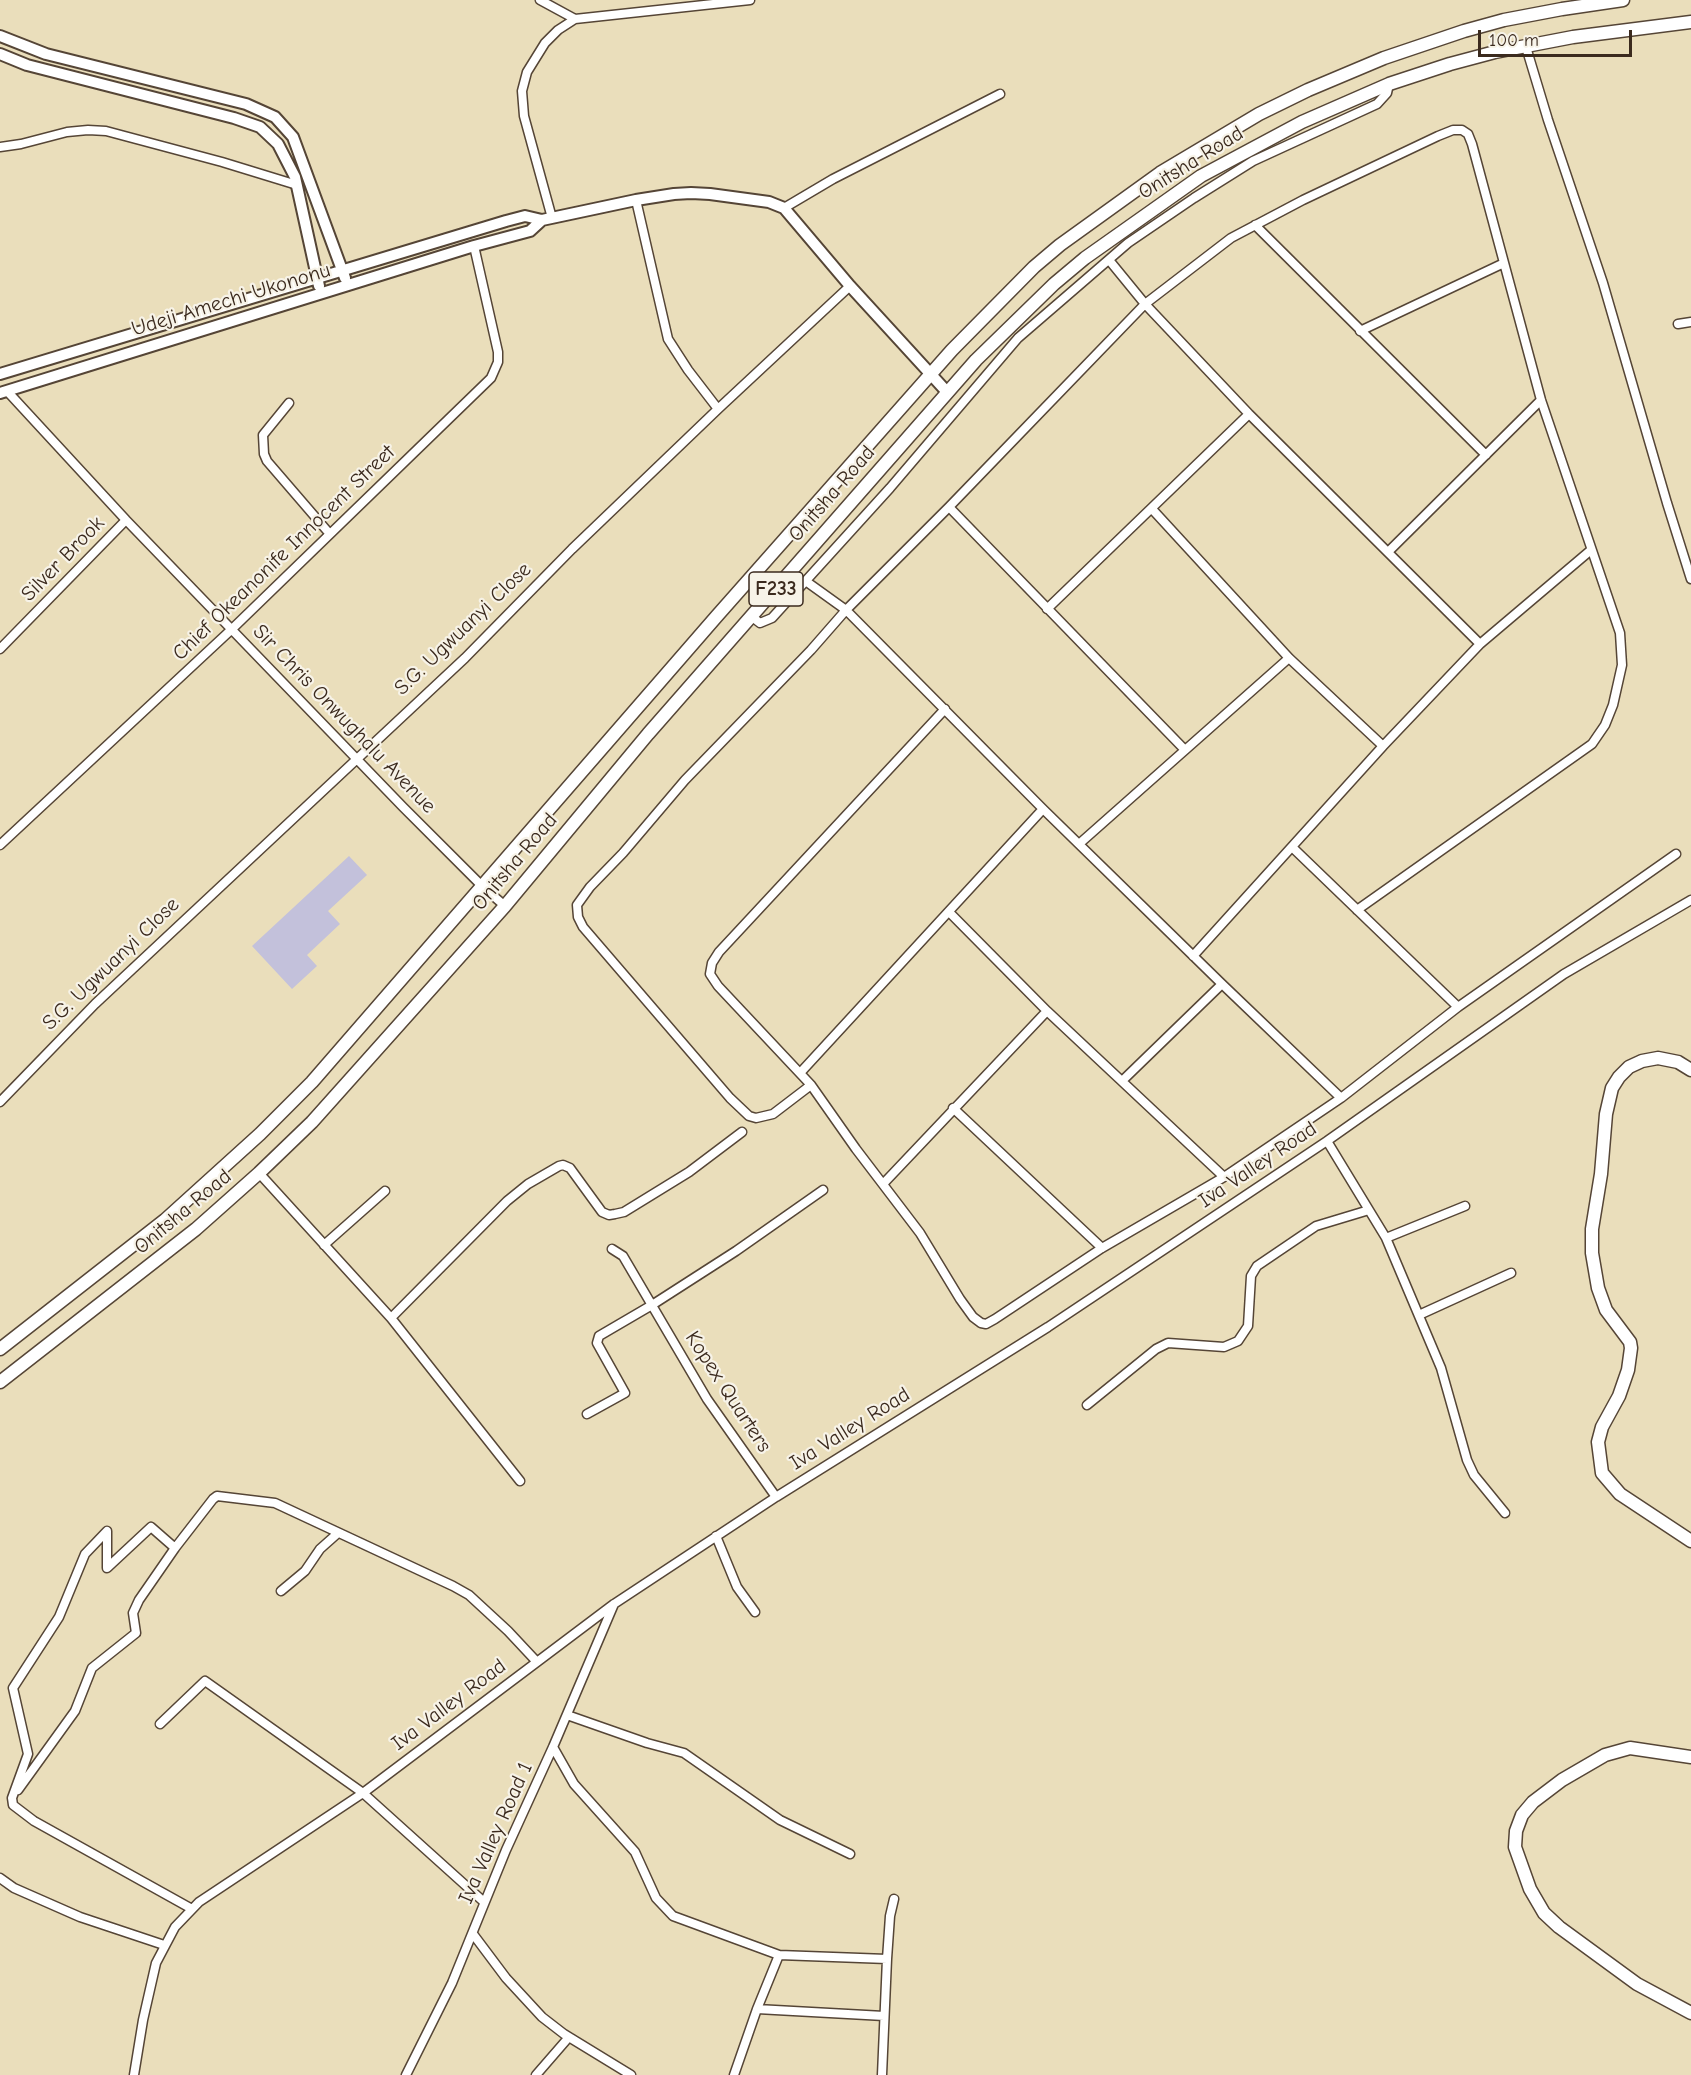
<!DOCTYPE html>
<style>
body{margin:0}
#map{position:relative;width:1691px;height:2075px;overflow:hidden;background:#eadebb;font-family:"Comic Neue",sans-serif}
canvas{display:block}
.scale{position:absolute;left:1478px;top:30px;width:154px;height:27px;box-sizing:border-box;border:3px solid #3b2a1e;border-top:0;padding-left:8px;font-size:18px;line-height:21px;white-space:nowrap;color:#3b2a1e;-webkit-text-stroke:4px #f7f3e8;paint-order:stroke}
</style>
<div id="map">
<canvas width="1691" height="2075"></canvas>
<div class="scale">100 m</div>
</div>
<script>
const context = document.querySelector('canvas').getContext('2d');
context.lineJoin = 'round';
function fillPath(path, color) { context.fillStyle = color; context.fill(path, 'evenodd'); }
const poly = rows => new Path2D(rows.map(r => 'M' + r).join(''));
function strokePath(path, color, width, dash) { context.strokeStyle = color; context.lineWidth = width; context.lineCap = dash ? 'butt' : 'round'; context.setLineDash(dash || []); context.stroke(path); }
function drawText(font, color, halo, rows, align = 'center') {
  context.font = font + ' "Comic Neue",sans-serif'; context.lineWidth = 4.5; context.setLineDash([]); context.textBaseline = 'middle'; context.strokeStyle = halo; context.fillStyle = color; for (const [text, x, y, turn = 0] of rows) {
    context.save(); context.translate(x, y); context.rotate((+turn || 0) * Math.PI / 180); context.textAlign = isNaN(turn) ? turn : align; if (halo) context.strokeText(text, 0, 0); context.fillText(text, 0, 0); context.restore();
  }
}
fillPath(poly([
 [349,856,367,875,328,911,340,924,307,955,317,966,292,989,252,946]
]), '#c3c1db');
const minor = poly([
 [540,0,575,19,750,0],
 [1526,47,1548,120,1603,283,1667,503,1691,579],
 [0,147,21,144,67,132,88,130,106,131,222,162,297,185],
 [636,200,668,339,688,370,718,409],
 [784,208,833,179,1000,94],
 [552,218,524,116,522,91,527,72,545,43,558,30,575,19],
 [1255,225,1486,455],
 [1109,260,1145,304,1249,414,1480,644],
 [1678,324,1691,322],
 [1360,331,1504,263],
 [7,391,126,520,403,807,483,887,505,906],
 [289,403,263,435,264,454,267,461,329,533],
 [949,507,1185,750],
 [1152,509,1289,658,1383,746],
 [1388,552,1541,400],
 [807,582,846,610,1043,809,1222,984,1341,1098],
 [1047,609,1249,414],
 [751,616,760,623,772,618,890,488,1018,338,1128,243,1194,198,1253,161,1377,104,1387,93,1389,84],
 [0,649,126,520],
 [945,709,719,952,712,963,710,974,718,986,811,1085,856,1149,920,1233,960,1299,973,1317,981,1323,986,1324,995,1319,1102,1248,1224,1177,1341,1098,1458,1007,1676,854],
 [1079,844,1289,658],
 [0,845,232,629,491,378,498,362,498,352,474,246],
 [1292,847,1458,1007],
 [949,912,1047,1011,1224,1177],
 [1193,956,1383,746,1480,644,1591,550],
 [800,1073,1043,809],
 [1122,1081,1222,984],
 [811,1085,773,1114,756,1118,749,1116,730,1098,583,927,578,917,577,905,590,887,623,853,685,780,811,650,846,610,949,507,1145,304,1231,238,1303,200,1438,136,1453,130,1462,130,1468,134,1472,144,1541,400,1620,633,1622,665,1613,705,1605,725,1592,744,1357,910],
 [0,1102,95,1004,465,658,572,549,718,409,850,286],
 [953,1108,1102,1248],
 [1327,1141,1386,1238,1441,1368,1467,1460,1474,1475,1505,1513],
 [259,1173,391,1318,520,1481],
 [883,1184,1047,1011],
 [1386,1238,1465,1206],
 [324,1245,385,1191],
 [612,1249,623,1256,707,1399,776,1497],
 [1419,1315,1511,1273],
 [391,1318,507,1201,528,1184,559,1166,563,1165,570,1168,602,1212,609,1215,615,1214,624,1212,689,1172,742,1132],
 [1087,1405,1156,1349,1168,1343,1224,1347,1238,1341,1248,1326,1251,1276,1257,1266,1316,1226,1369,1210],
 [587,1414,625,1393,597,1343,599,1336,652,1305,736,1251,823,1190],
 [716,1536,737,1587,755,1612],
 [281,1591,305,1571,320,1549,338,1533],
 [567,1715,647,1743,684,1753,780,1820,850,1854],
 [160,1724,205,1681,363,1793,484,1902],
 [553,1747,574,1784,635,1852,656,1898,673,1916,779,1955,887,1959],
 [18,1790,75,1711,92,1668,136,1633,133,1613,139,1600,175,1548],
 [0,1878,14,1888,80,1917,164,1945],
 [192,1909,34,1821,13,1805,12,1798,28,1754,13,1688,59,1617,85,1554,107,1531,107,1568,151,1527,175,1548,213,1499,217,1496,275,1503,453,1586,469,1595,508,1631,537,1662],
 [473,1934,506,1978,542,2017,564,2034,631,2075],
 [757,2009,884,2016],
 [134,2075,143,2020,156,1963,175,1927,199,1902,363,1793,614,1604,776,1497,1048,1327,1327,1141,1564,974,1691,900],
 [406,2075,452,1983,506,1850,553,1747,614,1604],
 [536,2075,569,2037],
 [734,2075,757,2009,779,1955],
 [882,2075,887,1959,890,1916,894,1899]
]);
const secondary = poly([
 [0,36,46,54,246,104,275,117,293,137,345,278],
 [0,54,27,65,234,118,260,127,278,144,295,177,319,286],
 [0,374,506,221,525,216,542,220,636,200,674,194,691,193,710,194,769,202,784,208,850,286,947,392],
 [0,393,474,246,530,231,542,220]
]);
const primary = poly([
 [1691,1070,1678,1062,1658,1058,1642,1061,1629,1067,1619,1077,1612,1088,1606,1114,1601,1174,1592,1229,1592,1253,1598,1288,1606,1310,1630,1342,1631,1348,1628,1370,1619,1396,1602,1427,1598,1442,1602,1473,1620,1494,1691,1541],
 [0,1349,165,1220,260,1134,312,1082,716,617,952,350,1034,267,1060,245,1160,173,1259,114,1308,90,1384,58,1464,31,1504,20,1562,9,1623,0],
 [0,1382,196,1229,259,1173,312,1122,505,906,648,734,976,360,1054,284,1085,258,1201,176,1302,122,1389,84,1450,64,1495,52,1573,37,1691,22],
 [1691,1757,1630,1748,1605,1755,1562,1780,1533,1802,1522,1815,1516,1831,1515,1847,1530,1889,1544,1913,1559,1927,1637,1984,1691,2013]
]);
strokePath(minor, '#554536', 11);
strokePath(secondary, '#554536', 14);
strokePath(primary, '#554536', 15);
strokePath(minor, '#fff', 8);
strokePath(secondary, '#fff', 10);
strokePath(primary, '#fff', 12);
for (const [x, y, w] of [
 [776,589,54]
]) { const box = new Path2D(); box.roundRect(x - w / 2, y - 17, w, 34, 4.5); context.fillStyle = '#f7f3e8'; context.fill(box); strokePath(box, '#3b2a1e', 1.5); }
drawText('bold 20px', '#3b2a1e', null, [
 ["F233",776,589]
]);
drawText('21px', '#3b2a1e', '#f7f3e8', [
 ["Onitsha Road",1191,163,-32],
 ["Udeji Amechi Ukononu",231,300,-17],
 ["Onitsha Road",832,494,-49],
 ["Chief Okeanonife Innocent Street",284,553,-44],
 ["Silver Brook",63,559,-46],
 ["S.G. Ugwuanyi Close",463,629,-44],
 ["Sir Chris Onwughalu Avenue",344,719,46],
 ["Onitsha Road",515,862,-50],
 ["S.G. Ugwuanyi Close",111,964,-44],
 ["Iva Valley Road",1258,1165,-34],
 ["Onitsha Road",183,1212,-40],
 ["Kopex Quarters",728,1392,57],
 ["Iva Valley Road",850,1429,-32],
 ["Iva Valley Road",449,1705,-37],
 ["Iva Valley Road 1",496,1833,-66]
]);
</script>
